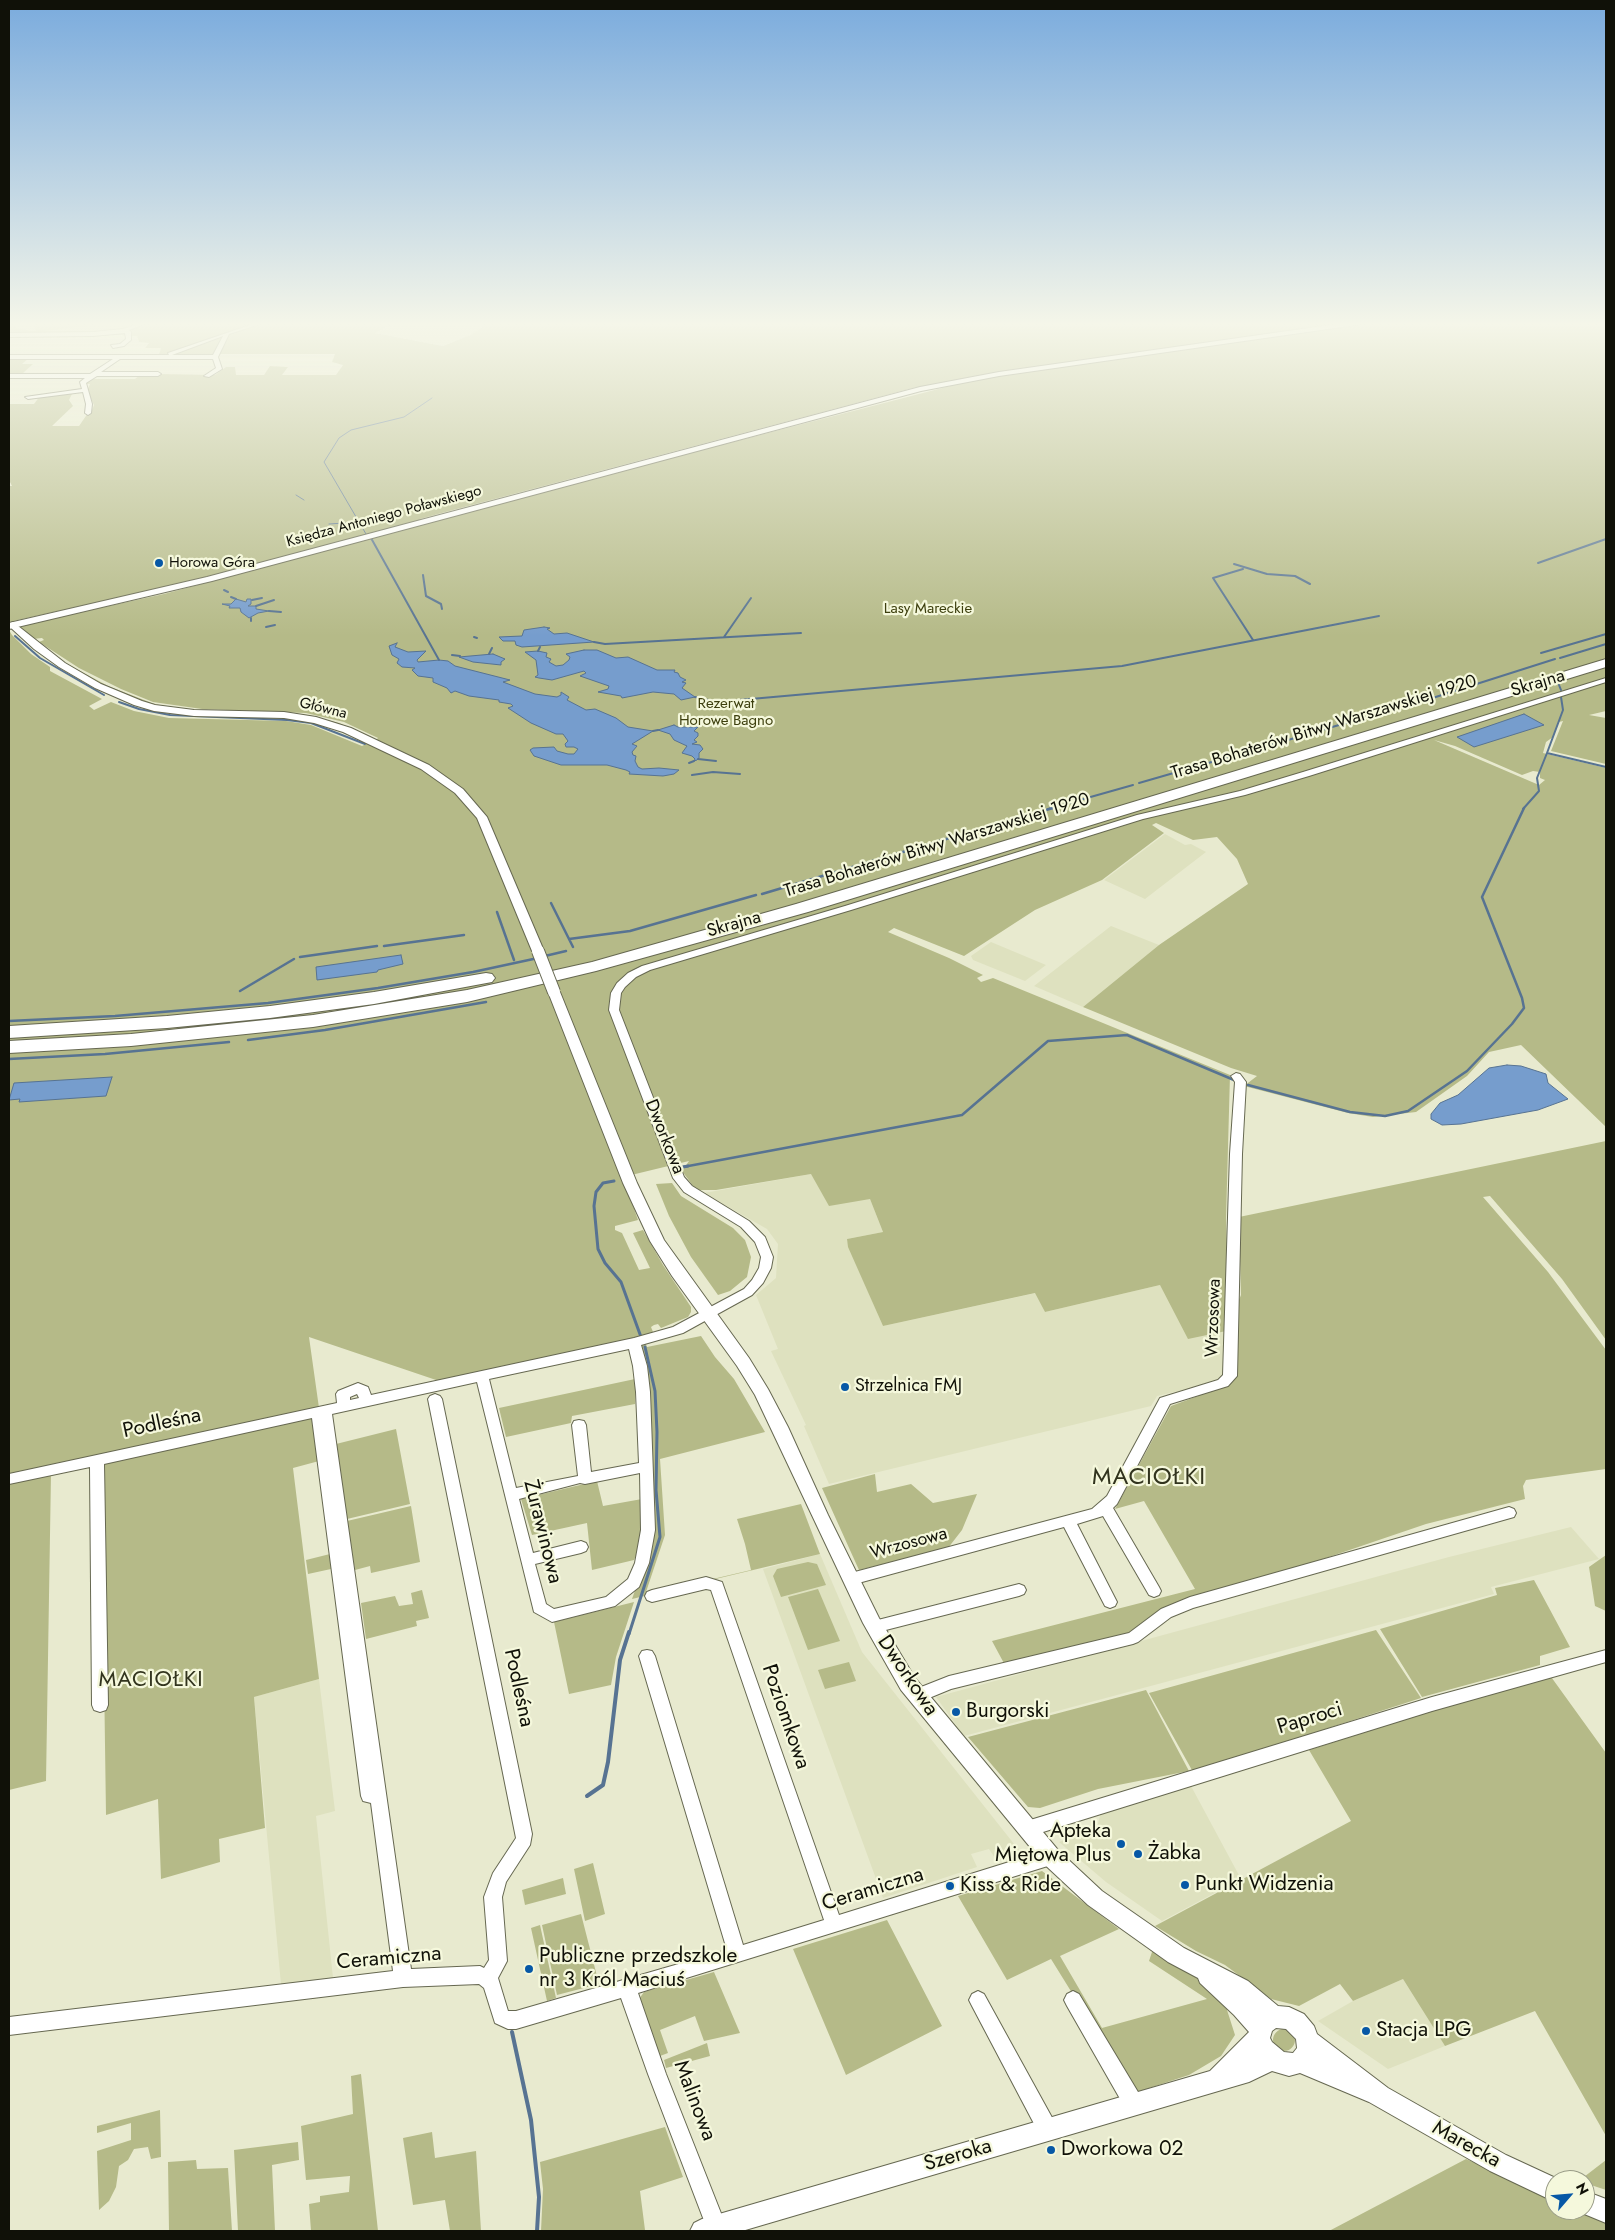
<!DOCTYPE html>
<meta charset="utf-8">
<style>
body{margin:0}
#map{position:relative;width:1615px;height:2240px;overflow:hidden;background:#e8eacf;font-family:Jost,sans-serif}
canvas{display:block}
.frame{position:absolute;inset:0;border:10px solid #101108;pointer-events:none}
.north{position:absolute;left:1545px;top:2170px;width:50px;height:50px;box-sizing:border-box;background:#f5f8dc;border:1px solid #999c87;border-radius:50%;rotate:63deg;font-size:14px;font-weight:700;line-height:20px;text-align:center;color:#101108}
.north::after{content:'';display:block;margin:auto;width:18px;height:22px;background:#0758a6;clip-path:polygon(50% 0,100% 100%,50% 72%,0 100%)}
</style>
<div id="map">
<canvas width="1615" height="2240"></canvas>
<div class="frame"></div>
<div class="north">N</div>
</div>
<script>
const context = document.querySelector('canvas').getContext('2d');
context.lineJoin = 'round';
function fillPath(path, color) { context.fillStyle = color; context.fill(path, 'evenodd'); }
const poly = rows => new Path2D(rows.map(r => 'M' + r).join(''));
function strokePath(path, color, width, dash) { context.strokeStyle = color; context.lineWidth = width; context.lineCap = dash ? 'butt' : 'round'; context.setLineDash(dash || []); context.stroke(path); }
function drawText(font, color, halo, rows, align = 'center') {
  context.font = font + ' Jost,sans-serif'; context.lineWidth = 4.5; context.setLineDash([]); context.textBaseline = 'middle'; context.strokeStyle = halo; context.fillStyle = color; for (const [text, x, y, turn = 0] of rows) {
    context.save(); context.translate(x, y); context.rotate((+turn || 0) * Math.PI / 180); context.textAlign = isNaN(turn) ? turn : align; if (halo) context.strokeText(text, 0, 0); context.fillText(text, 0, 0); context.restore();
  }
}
fillPath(poly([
 [11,323,136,323,127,328,84,333,17,332,9,324],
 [394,323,485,323,484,326,470,335,443,346,375,333],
 [1165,834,1185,845,1191,844,1206,852,1145,899,1104,880],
 [1111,926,1159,945,1083,1007,1034,986],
 [991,942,1046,965,1025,981,973,960,971,956],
 [811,1174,870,1199,883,1232,847,1239,849,1247,883,1326,1036,1293,1045,1312,1160,1285,1226,1331,1225,1374,1218,1382,1157,1396,1151,1406,829,1484,804,1426,806,1425,771,1351,778,1349,756,1295,776,1278,778,1244,767,1229,704,1193],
 [1571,1527,1599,1559,1491,1587,1494,1594,964,1736,936,1697,1449,1557],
 [820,1554,862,1652,1022,1854,997,1861,989,1849,971,1854,977,1867,883,1898,763,1569],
 [319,1679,335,1811,316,1816,333,1978,281,1984,254,1697],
 [1191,1786,1241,1879,1162,1921,1106,1882,1059,1842,1096,1830,1101,1813],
 [1403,1979,1445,2046,1388,2069,1318,2021,1353,2001]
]), '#dee1bf');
fillPath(poly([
 [9,323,18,323,15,325,16,328,31,331,36,331,33,323,111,323,44,331,56,332,10,334],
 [145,323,394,323,375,333,443,346,470,335,484,326,483,323,1345,323,992,373,913,388,438,514,420,519,419,522,202,579,9,622,9,486,12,486,9,480,9,404,34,404,40,396,73,392,69,400,73,406,52,426,79,426,88,413,91,413,94,405,87,391,90,384,86,384,91,379,135,379,140,375,157,375,157,377,160,374,215,375,226,367,235,367,236,375,264,375,270,366,288,367,282,375,336,375,343,365,332,362,335,354,159,354,161,348,145,348,149,343,139,342,137,336,104,334,130,330],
 [1369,323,1606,323,1606,711,1589,715,1606,718,1606,764,1551,751,1563,721,1559,722,1553,737,1546,742,1543,753,1606,768,1606,1127,1521,1045,1489,1052,1467,1076,1416,1112,1373,1117,1348,1113,1244,1086,1257,1076,1231,1068,1083,1007,1159,945,1248,884,1237,859,1217,837,1193,840,1156,823,1152,825,1164,833,1102,880,1035,910,964,956,894,928,888,932,949,958,983,975,977,978,981,982,993,978,1230,1075,1226,1219,1228,1288,1227,1329,1241,1295,1239,1217,1606,1141,1606,1340,1562,1279,1490,1196,1483,1197,1548,1272,1606,1350,1606,1469,1526,1480,1523,1486,1525,1499,1426,1524,1323,1559,1170,1605,1133,1636,1006,1667,992,1641,1195,1589,1144,1501,1115,1509,1171,1406,1198,1396,1223,1383,1226,1331,1188,1339,1160,1285,1045,1312,1035,1293,883,1326,848,1247,847,1239,883,1232,870,1199,829,1206,811,1174,716,1190,696,1190,682,1171,689,1161,623,1177,638,1220,615,1226,615,1230,622,1233,639,1270,650,1268,633,1233,643,1230,663,1265,691,1307,691,1312,688,1317,661,1328,658,1324,654,1325,651,1327,653,1332,643,1336,647,1347,701,1336,715,1357,734,1379,765,1432,660,1459,665,1535,645,1595,751,1570,745,1544,737,1519,801,1504,820,1554,632,1599,651,1545,645,1375,629,1343,439,1381,309,1337,319,1408,319,1461,293,1468,319,1679,254,1697,265,1828,219,1839,220,1862,161,1879,158,1799,106,1815,101,1462,51,1473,46,1781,9,1790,9,630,12,635,31,654,50,667,50,671,102,699,89,706,94,710,111,702,134,711,169,718,286,721,311,725,362,746,374,740,347,727,321,719,217,713,163,707,149,704,104,686,72,668,60,660,108,686,157,705,203,711,272,712,308,715,339,723,376,740,378,738,344,722,306,713,202,709,153,702,121,689,79,668,39,642,44,640,42,638,33,639,20,627,49,619,164,594,659,461,981,378],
 [1434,740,1455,746,1522,775,1533,771,1540,772,1540,778,1545,780,1539,785],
 [30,357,22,364,33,364,21,375,9,375,9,358],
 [672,1183,681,1196,733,1228,745,1240,751,1257,747,1277,730,1291,718,1295,691,1257,669,1216,656,1184],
 [635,1379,635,1404,572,1416,571,1423,506,1437,499,1408],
 [396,1429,410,1504,347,1519,336,1444],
 [875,1474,877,1492,911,1484,933,1503,977,1494,962,1530,948,1548,859,1570,822,1488],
 [597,1481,603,1506,642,1499,642,1519,641,1544,634,1560,592,1570,587,1523,532,1535,521,1499],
 [411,1506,420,1562,371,1573,370,1566,355,1570,347,1521],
 [330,1554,331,1569,308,1574,306,1560],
 [1606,1555,1606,1611,1595,1606,1589,1567],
 [808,1562,817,1564,826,1585,781,1597,773,1576,777,1569],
 [1534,1580,1570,1647,1540,1656,1540,1665,1422,1697,1380,1629,1497,1595,1495,1588],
 [818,1589,840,1641,808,1650,788,1597],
 [422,1590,429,1618,416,1621,417,1626,366,1639,361,1603,395,1596,399,1606,413,1604,411,1593],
 [634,1602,616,1657,611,1685,569,1694,554,1622],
 [1376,1630,1421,1698,1193,1772,1149,1693],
 [849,1662,856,1681,825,1689,818,1670],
 [1549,1674,1606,1753,1606,2136,1535,2011,1445,2046,1403,1979,1353,2001,1340,1984,1299,2006,1271,1999,1225,1965,1196,1951,1155,1926,1351,1821,1309,1750],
 [1146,1690,1189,1771,1098,1789,1040,1808,1028,1807,968,1737],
 [593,1863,605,1914,585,1921,574,1869],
 [1042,1871,1119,1929,1060,1956,1102,2028,1207,1999,1149,1961,1153,1949,1206,1982,1233,2004,1227,2010,1235,2035,1221,2056,1189,2075,1134,2093,1051,1959,1007,1980,958,1896],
 [563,1878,566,1894,525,1905,522,1890],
 [581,1914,599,1984,557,1995,542,1925],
 [887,1920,942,2026,846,2075,793,1949],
 [540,1925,556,1998,547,2001,531,1928],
 [714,1972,740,2033,704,2041,695,2016,660,2030,668,2053,660,2056,639,1999,644,1992],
 '1273 2040a11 11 0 1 1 22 0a11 11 0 1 1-22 0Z',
 [707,2043,710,2056,666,2068,664,2060],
 [361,2074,378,2231,311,2231,309,2204,320,2202,320,2196,349,2192,350,2176,306,2180,301,2126,353,2114,351,2076],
 [160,2110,161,2157,151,2159,148,2147,134,2149,128,2160,119,2166,116,2187,109,2201,99,2210,97,2151,131,2140,131,2123,97,2133,97,2126],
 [665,2127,683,2177,640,2191,645,2230,640,2231,541,2231,543,2189,540,2162],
 [432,2132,435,2158,476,2151,481,2231,450,2231,445,2200,413,2205,403,2138],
 [298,2142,299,2160,272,2165,275,2231,238,2231,234,2150],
 [1466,2159,1555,2197,1555,2210,1585,2209,1606,2218,1606,2231,1329,2231],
 [196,2160,197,2169,228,2168,232,2231,169,2231,168,2162],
 [1606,2160,1606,2190,1585,2183,1585,2180,1580,2180]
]), '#b5ba88');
const water = poly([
 [236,599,246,602,247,599,251,599,251,604,248,606,256,606,256,609,269,611,258,613,249,618,241,612,240,608,229,608,230,606,222,604,231,604,236,599],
 [544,627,550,628,547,629,554,634,567,633,594,642,522,647,516,645,515,641,503,641,499,637,522,636,524,630,544,627],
 [397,643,395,647,408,652,426,651,417,660,418,662,439,660,448,661,455,666,510,680,503,682,535,694,557,697,561,695,561,692,569,697,567,700,586,710,595,709,616,718,628,727,653,731,632,744,637,746,632,752,633,755,636,756,635,761,638,767,642,769,659,768,679,770,674,774,663,776,629,774,630,772,626,770,607,765,561,765,534,756,530,750,533,748,554,747,557,751,568,754,574,754,578,749,574,747,566,747,565,744,568,741,563,734,556,734,531,723,508,708,513,706,511,704,499,702,499,700,469,696,455,691,451,693,447,688,433,682,433,678,418,676,412,670,415,668,402,667,397,663,399,659,392,655,389,646,397,643],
 [584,650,597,650,616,658,628,657,657,670,675,670,674,672,678,673,680,677,686,680,682,682,686,683,682,688,695,697,681,700,674,694,653,692,622,698,621,696,598,692,608,689,609,686,580,676,586,673,584,671,552,680,539,678,535,677,538,675,536,660,525,652,538,651,547,653,546,657,551,659,549,662,556,666,563,665,569,660,570,657,566,654,584,650],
 [493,654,505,659,501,662,501,665,473,662,459,657,493,654],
 [1524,714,1544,725,1474,747,1457,737,1524,714],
 [674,725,678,727,698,727,694,731,698,733,698,736,694,740,697,742,692,744,700,745,703,749,699,753,699,758,697,760,694,761,695,759,692,756,682,753,687,746,674,740,670,734,658,730,674,725],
 [401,955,403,964,378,970,377,972,317,980,316,967,401,955],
 [1507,1065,1521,1066,1546,1074,1548,1083,1568,1099,1538,1110,1461,1124,1442,1125,1431,1119,1431,1114,1440,1103,1458,1095,1489,1068,1507,1065],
 [112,1077,106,1096,19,1102,20,1099,9,1100,14,1083,112,1077]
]);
fillPath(water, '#769dcd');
strokePath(water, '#577392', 1);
strokePath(poly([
 [296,495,304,500],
 [329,524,360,522,377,518],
 [366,534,324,462,339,438,351,430,404,417,432,398]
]), '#577392', 1);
strokePath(poly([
 [371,538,439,660],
 [1538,563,1606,539],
 [1234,564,1267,574,1295,576,1310,584],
 [1243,569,1213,578,1253,640],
 [423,575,426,596,441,604,442,609],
 [224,590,228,592],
 [231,597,236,599],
 [252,600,262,598],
 [256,606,274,600],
 [269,611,281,612],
 [251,618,251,621],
 [266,627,275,625],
 [15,636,40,658,104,695],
 [474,637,477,638],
 [724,637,751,598],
 [594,642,605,644,801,633],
 [538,651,540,647],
 [1541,653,1606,634],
 [489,654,492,648],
 [452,655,460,656],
 [1560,658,1606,644],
 [1559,685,1561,690],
 [695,697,717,702,1122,666,1379,616],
 [1561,697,1563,710,1547,753,1606,767],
 [119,702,139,709,170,715,287,720,311,723,365,744],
 [1420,702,1555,659],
 [653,731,658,730],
 [1288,740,1414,703],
 [698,759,716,761],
 [689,763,694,761],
 [692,775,713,772,740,774],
 [1139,783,1281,742],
 [1048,809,1133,785],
 [1523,809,1539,791,1537,778,1547,753]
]), '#577392', 2);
strokePath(poly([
 [959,835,1053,808],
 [762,894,953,837],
 [551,903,569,939],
 [497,912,514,960],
 [384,946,464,935],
 [573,947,569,939,630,931,756,895],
 [545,956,566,951],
 [300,957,377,946],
 [240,991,294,959],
 [9,1021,115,1016,268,1003,378,988,473,972,538,958],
 [248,1040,325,1030,486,1002],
 [9,1059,105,1054,229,1042],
 [1248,1085,1350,1112,1385,1116,1408,1111,1467,1071,1512,1024,1524,1008,1522,998,1482,897,1524,808],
 [683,1167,962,1115,1048,1041,1127,1035,1234,1080]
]), '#577392', 2.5);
strokePath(poly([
 [683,1167,688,1166],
 [614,1181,603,1183,596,1192,594,1206,598,1249,605,1263,621,1282,641,1337],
 [629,1634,660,1537,656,1490,657,1432,655,1391,645,1347]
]), '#577392', 3);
strokePath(poly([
 [587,1796,603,1785,608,1762,620,1660,629,1632],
 [512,2032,531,2120,539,2197,537,2231]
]), '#577392', 4);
const minor = poly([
 [140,323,147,323,129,330,131,332,131,340,124,346,113,348,111,345,120,344,126,339,125,333,93,336,9,337,9,333,93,332,123,329,140,323],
 [256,323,263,323,229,334,218,357,222,369,209,377,204,376,216,368,213,359,120,359,101,372,158,372,161,374,158,376,97,376,86,383,92,404,91,413,88,415,85,413,86,404,83,392,28,399,25,397,82,389,80,382,85,378,9,378,9,374,90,374,113,359,9,359,9,355,169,355,168,353,256,323],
 [223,336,213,355,171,355,172,355,223,336],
 [1606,678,1606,682,1309,776,1245,795,1143,819,851,910,650,970,636,977,625,987,621,993,619,1010,684,1177,692,1186,749,1221,765,1237,773,1257,771,1268,763,1283,752,1295,683,1333,641,1345,647,1366,650,1392,655,1530,649,1563,639,1587,615,1606,552,1622,534,1612,477,1382,332,1414,411,1969,480,1966,484,1968,489,1960,484,1897,493,1873,516,1838,428,1399,430,1396,435,1394,440,1396,442,1399,532,1834,530,1845,506,1882,502,1897,507,1961,498,1978,508,2011,516,2011,727,1950,639,1656,642,1651,647,1650,652,1651,655,1656,743,1945,824,1920,711,1590,706,1589,652,1602,647,1600,645,1596,647,1592,652,1590,706,1577,722,1582,839,1915,1051,1849,1057,1852,1059,1857,1057,1862,1051,1865,638,1993,666,2074,728,2231,708,2231,648,2074,621,1998,516,2029,508,2029,495,2023,484,1988,479,1984,403,1987,9,2035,9,2017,393,1971,371,1803,363,1801,361,1796,312,1418,104,1464,108,1705,106,1710,100,1712,94,1710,92,1705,90,1467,9,1484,9,1474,337,1403,336,1394,338,1391,358,1383,368,1387,371,1395,634,1338,673,1327,744,1289,752,1280,759,1268,761,1257,755,1242,741,1227,684,1192,673,1178,609,1010,611,993,617,983,628,973,642,966,845,906,1137,815,1240,791,1303,772,1606,678],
 [629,1349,633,1366,636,1392,639,1463,591,1472,586,1425,584,1421,579,1420,574,1421,572,1425,578,1476,516,1488,489,1379,629,1349],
 [357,1394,359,1398,350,1400,350,1397,357,1394],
 [640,1473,641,1530,635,1563,628,1579,606,1597,554,1609,546,1604,535,1564,581,1553,586,1551,588,1547,586,1543,581,1541,533,1553,519,1499,580,1483,585,1484,640,1473],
 [1236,1073,1240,1074,1246,1082,1242,1154,1237,1376,1228,1386,1170,1404,1117,1504,1113,1508,1159,1587,1161,1591,1159,1595,1154,1597,1149,1595,1103,1516,1077,1524,1117,1602,1115,1606,1110,1608,1105,1606,1064,1527,851,1585,846,1583,844,1579,846,1575,851,1573,1092,1509,1107,1496,1160,1398,1218,1380,1223,1375,1230,1154,1235,1082,1231,1076,1236,1073],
 [1509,1507,1514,1509,1516,1513,1514,1517,1193,1608,1171,1617,1138,1642,1133,1644,951,1689,917,1703,911,1701,909,1696,911,1691,949,1676,1129,1633,1161,1609,1190,1597,1509,1507],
 [1019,1584,1024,1586,1026,1590,1024,1594,1019,1596,874,1633,869,1631,866,1627,869,1623,874,1621,1019,1584],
 [1606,1650,1606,1662,1432,1711,1027,1837,1021,1834,1019,1829,1021,1824,1027,1821,1432,1697,1606,1650],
 [978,1991,984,1994,1055,2123,1057,2130,1055,2137,1048,2139,1041,2137,972,2006,969,2000,972,1994,978,1991],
 [1073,1991,1079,1994,1141,2097,1143,2104,1141,2111,1134,2113,1127,2111,1067,2006,1064,2000,1067,1994,1073,1991]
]);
const tertiary = poly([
 [13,622,65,663,101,684,142,701,155,705,194,710,284,712,316,717,351,728,429,765,463,789,487,817,544,951,538,955,532,951,477,818,455,793,421,769,343,732,314,723,284,718,194,716,154,711,134,705,95,688,59,667,34,649,10,627,9,624,13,622],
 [554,988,560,992,637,1183,664,1240,749,1358,768,1389,788,1427,828,1515,879,1618,915,1678,1058,1850,1102,1891,1184,1948,1248,1981,1278,2006,1289,2007,1304,2014,1314,2026,1317,2034,1388,2088,1506,2155,1560,2180,1555,2180,1555,2202,1490,2171,1369,2102,1300,2073,1289,2076,1272,2071,1249,2082,742,2231,690,2231,694,2223,702,2219,1210,2071,1249,2032,1234,2015,1200,1983,1198,1978,1168,1962,1088,1905,1044,1864,901,1690,863,1623,755,1395,737,1366,672,1276,650,1241,623,1183,548,992,554,988],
 [1276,2028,1286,2029,1296,2039,1297,2048,1293,2053,1284,2052,1272,2042,1270,2038,1272,2031,1276,2028],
 [1585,2191,1606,2199,1606,2223,1577,2211,1585,2210,1585,2191]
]);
const secondary = poly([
 [1344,323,1360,323,1356,325,999,376,921,391,212,581,9,629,9,623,207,577,920,387,999,372,1344,323]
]);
const motorway = poly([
 [1606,659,1606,667,808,912,596,971,467,1002,313,1027,131,1046,9,1053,9,1041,131,1034,313,1015,467,990,592,962,796,904,1606,659],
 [486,973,492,974,495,978,492,982,374,1004,270,1018,167,1028,9,1038,9,1026,167,1016,270,1006,374,992,486,973]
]);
strokePath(minor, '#666851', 2);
strokePath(tertiary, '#666851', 2);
strokePath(secondary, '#666851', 2);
strokePath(motorway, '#666851', 2);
fillPath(minor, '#fff');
fillPath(tertiary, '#fff');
fillPath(secondary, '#fff');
fillPath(motorway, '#fff');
const tertiaryBridge = poly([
 [538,951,554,992]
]);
strokePath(tertiaryBridge, '#666851', 14, []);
strokePath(tertiaryBridge, '#fff', 12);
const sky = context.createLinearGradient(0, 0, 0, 636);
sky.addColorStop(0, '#7aabdd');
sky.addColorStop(0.51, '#f5f6e9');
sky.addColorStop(1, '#f5f6e900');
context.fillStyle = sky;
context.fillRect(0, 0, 1615, 636);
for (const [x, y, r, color] of [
 [159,563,5,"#0758a6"],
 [845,1387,5,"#0758a6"],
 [956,1712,5,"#0758a6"],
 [1121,1844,5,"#0758a6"],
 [1138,1854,5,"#0758a6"],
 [1185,1885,5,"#0758a6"],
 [950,1886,5,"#0758a6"],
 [529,1969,5,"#0758a6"],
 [1366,2031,5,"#0758a6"],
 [1051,2150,5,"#0758a6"]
]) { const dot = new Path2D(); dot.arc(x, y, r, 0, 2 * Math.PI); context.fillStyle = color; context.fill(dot); strokePath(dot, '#f5f8dc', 2); }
drawText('15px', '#101108', '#f5f8dc', [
 ["Księdza Antoniego Poławskiego",384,517,-15],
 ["Główna",323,709,14]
]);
drawText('15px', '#101108', '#f5f8dc', [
 ["Horowa Góra",169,563]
], 'left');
drawText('15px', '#3d3f0e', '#f5f8dc', [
 ["Lasy Mareckie",928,609],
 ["Rezerwat",726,704],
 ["Horowe Bagno",726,721]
]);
drawText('18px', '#101108', '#f5f8dc', [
 ["Skrajna",1538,684,-17],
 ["Trasa Bohaterów Bitwy Warszawskiej 1920",1324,728,-17],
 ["Trasa Bohaterów Bitwy Warszawskiej 1920",937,846,-17],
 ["Skrajna",734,925,-16],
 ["Dworkowa",664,1137,68],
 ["Wrzosowa",1214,1318,-88],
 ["Wrzosowa",909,1544,-15]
]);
drawText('18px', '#101108', '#f5f8dc', [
 ["Strzelnica FMJ",855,1387]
], 'left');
drawText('21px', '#101108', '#f5f8dc', [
 ["Podleśna",162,1424,-12],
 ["Żurawinowa",542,1532,76],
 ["Dworkowa",907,1676,56],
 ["Podleśna",518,1688,78],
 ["Poziomkowa",785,1717,71],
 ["Paproci",1310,1719,-17],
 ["Ceramiczna",873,1890,-17],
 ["Ceramiczna",389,1959,-5],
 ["Malinowa",694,2101,69],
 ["Marecka",1466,2145,29],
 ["Szeroka",958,2156,-16]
]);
drawText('21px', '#101108', '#f5f8dc', [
 ["Burgorski",966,1712],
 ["Apteka",1111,1832,"right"],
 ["Miętowa Plus",1111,1856,"right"],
 ["Żabka",1148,1854],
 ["Punkt Widzenia",1195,1885],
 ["Kiss & Ride",960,1886],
 ["Publiczne przedszkole",539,1957],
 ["nr 3 Król Maciuś",539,1981],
 ["Stacja LPG",1376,2031],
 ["Dworkowa 02",1061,2150]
], 'left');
context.letterSpacing = '1px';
drawText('22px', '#32341e', '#f5f8dc', [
 ["MACIOŁKI",151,1681]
]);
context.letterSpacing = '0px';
context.letterSpacing = '1px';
drawText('24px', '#32341e', '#f5f8dc', [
 ["MACIOŁKI",1149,1478]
]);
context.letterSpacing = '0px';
</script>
